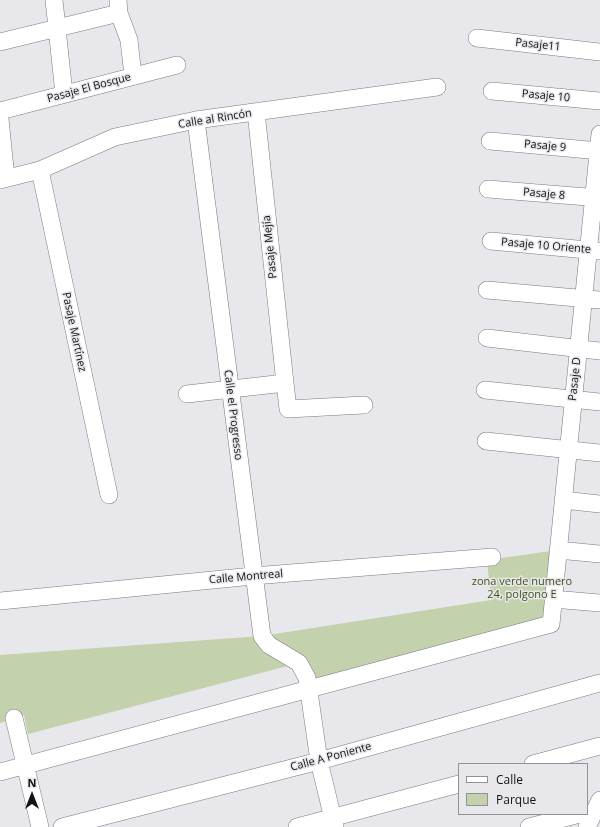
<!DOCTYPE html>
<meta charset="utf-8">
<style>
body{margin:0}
#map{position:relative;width:600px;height:827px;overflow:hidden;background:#e8e7ec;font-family:"Open Sans",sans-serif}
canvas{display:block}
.legend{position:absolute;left:458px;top:763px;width:130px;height:52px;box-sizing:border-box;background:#e8e7ec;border:1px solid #929195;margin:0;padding:5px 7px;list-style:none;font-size:12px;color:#121113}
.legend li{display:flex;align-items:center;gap:8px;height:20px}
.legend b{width:20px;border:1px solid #929195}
.north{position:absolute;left:12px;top:775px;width:40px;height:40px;-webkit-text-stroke:3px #e8e7ec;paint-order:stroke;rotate:0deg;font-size:11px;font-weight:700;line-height:16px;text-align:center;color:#121113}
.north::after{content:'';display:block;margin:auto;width:14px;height:18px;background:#121113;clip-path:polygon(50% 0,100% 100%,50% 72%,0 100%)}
</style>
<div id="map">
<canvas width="600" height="827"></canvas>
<ul class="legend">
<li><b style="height:5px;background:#fff"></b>Calle</li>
<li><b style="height:11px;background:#c3d1ad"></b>Parque</li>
</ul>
<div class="north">N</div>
</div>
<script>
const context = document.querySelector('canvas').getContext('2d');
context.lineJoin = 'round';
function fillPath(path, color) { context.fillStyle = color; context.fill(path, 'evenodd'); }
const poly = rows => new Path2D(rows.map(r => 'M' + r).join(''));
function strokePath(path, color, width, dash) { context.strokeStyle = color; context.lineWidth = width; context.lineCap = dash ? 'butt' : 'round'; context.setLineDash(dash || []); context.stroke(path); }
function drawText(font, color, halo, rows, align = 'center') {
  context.font = font + ' "Open Sans",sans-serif'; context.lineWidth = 3; context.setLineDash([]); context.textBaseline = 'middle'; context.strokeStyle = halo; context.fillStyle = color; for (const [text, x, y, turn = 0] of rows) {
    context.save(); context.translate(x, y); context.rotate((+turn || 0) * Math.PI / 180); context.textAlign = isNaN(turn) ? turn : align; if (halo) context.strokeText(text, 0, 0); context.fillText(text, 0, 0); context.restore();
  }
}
fillPath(poly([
 [558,550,551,624,308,689,299,663,28,734,24,715,0,723,0,655,262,636,491,600,487,560]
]), '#c3d1ad');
const minor = poly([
 [54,0,64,94],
 [118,0,119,13,129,40,133,76],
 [477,38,600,52],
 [0,42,119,13],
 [492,91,600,101],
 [0,111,177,65],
 [256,112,285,383],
 [0,119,6,178],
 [196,120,262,636,269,645,299,663,307,678,319,761,335,827],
 [490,141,600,151],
 [40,170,109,495],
 [0,180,40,170,115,137,196,120,437,87],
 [488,189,600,198],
 [491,241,598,251],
 [487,290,600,300],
 [487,338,600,351],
 [485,390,600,402],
 [187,394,285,383,288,409,364,405],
 [486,441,600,453],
 [563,500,600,504],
 [558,550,600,554],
 [553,599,600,603],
 [0,601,253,576,492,557],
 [14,718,40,827],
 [533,764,600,746],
 [0,772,551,624,600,134],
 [62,827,319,761,600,683],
 [297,827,459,784],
 [529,827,580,814],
 [587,827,600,800]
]);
strokePath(minor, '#7a797d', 18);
strokePath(minor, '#fff', 17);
drawText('11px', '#121113', '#e8e7ec', [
 ["Pasaje11",538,45,6],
 ["Pasaje El Bosque",89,88,-15],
 ["Pasaje 10",546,96,5],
 ["Calle al Rincón",215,119,-9],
 ["Pasaje 9",545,146,5],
 ["Pasaje 8",544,194,5],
 ["Pasaje 10 Oriente",546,246,5],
 ["Pasaje Mejía",270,247,-96],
 ["Pasaje Martínez",74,332,78],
 ["Pasaje D",575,379,-84],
 ["Calle el Progresso",233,415,83],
 ["Calle Montreal",246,577,-5],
 ["Calle A Poniente",331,757,-15]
]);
drawText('11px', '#3e5015', '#e8e7ec', [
 ["zona verde numero",522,582],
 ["24, polgono E",522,595]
]);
</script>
